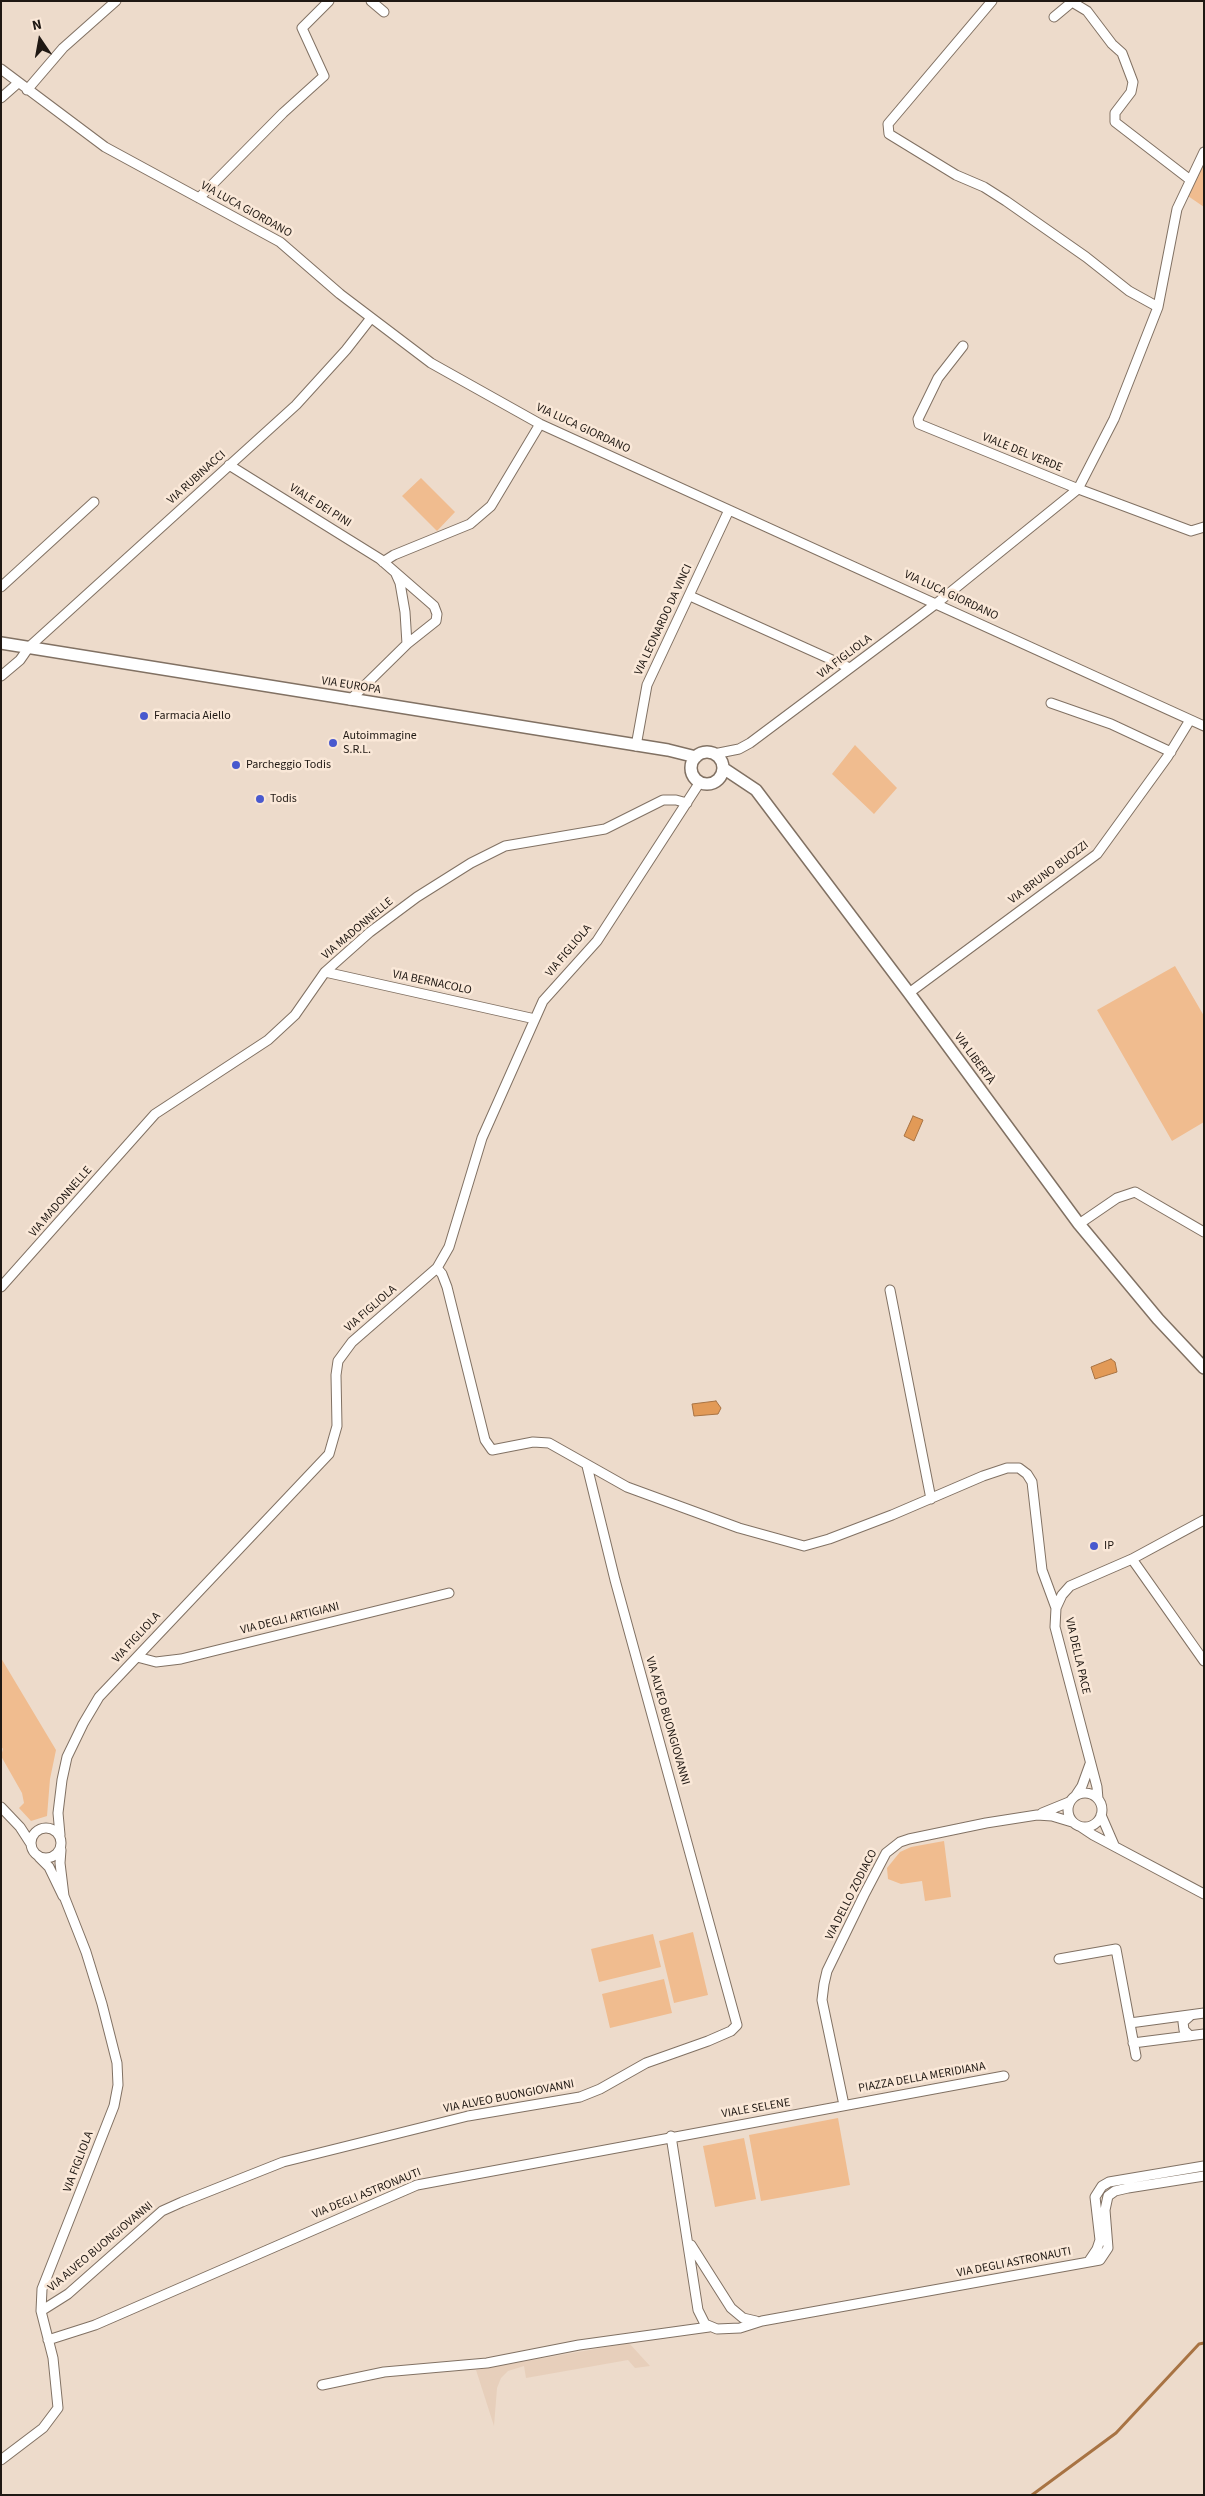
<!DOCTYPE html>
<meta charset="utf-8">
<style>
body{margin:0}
#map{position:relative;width:1205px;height:2496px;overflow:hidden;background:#eddbcb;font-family:"Source Sans 3",sans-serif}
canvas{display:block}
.frame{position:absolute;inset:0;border:2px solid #1f1813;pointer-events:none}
.north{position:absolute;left:15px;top:15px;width:50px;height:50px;-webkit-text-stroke:4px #fae8d8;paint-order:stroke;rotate:348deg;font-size:14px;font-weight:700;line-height:20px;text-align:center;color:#1f1813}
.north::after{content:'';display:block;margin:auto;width:18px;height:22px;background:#1f1813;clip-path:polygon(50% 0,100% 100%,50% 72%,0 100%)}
</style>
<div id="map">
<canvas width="1205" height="2496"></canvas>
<div class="frame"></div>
<div class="north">N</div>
</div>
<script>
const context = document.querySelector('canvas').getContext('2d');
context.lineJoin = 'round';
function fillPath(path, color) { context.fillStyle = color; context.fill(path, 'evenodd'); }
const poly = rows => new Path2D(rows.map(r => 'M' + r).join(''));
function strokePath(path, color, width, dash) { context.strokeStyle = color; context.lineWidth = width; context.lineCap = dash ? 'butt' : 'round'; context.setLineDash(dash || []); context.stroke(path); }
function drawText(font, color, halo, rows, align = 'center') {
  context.font = font + ' "Source Sans 3",sans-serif'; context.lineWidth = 5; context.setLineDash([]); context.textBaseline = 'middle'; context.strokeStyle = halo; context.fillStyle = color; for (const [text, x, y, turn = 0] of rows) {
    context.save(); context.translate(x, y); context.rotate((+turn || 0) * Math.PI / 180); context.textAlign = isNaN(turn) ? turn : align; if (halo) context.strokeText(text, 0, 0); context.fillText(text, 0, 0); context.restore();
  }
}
fillPath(poly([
 [629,2343,650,2366,635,2368,628,2360,526,2378,524,2366,508,2371,501,2378,497,2388,494,2426,476,2370]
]), '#e7cfbb');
fillPath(poly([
 [1204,162,1204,207,1188,196],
 [421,478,455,512,437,531,402,496],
 [855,745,897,788,874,814,832,774],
 [1175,966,1204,1016,1204,1122,1172,1141,1097,1010],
 [1,1658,56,1750,50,1779,47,1816,31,1821,19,1808,24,1803,22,1793,1,1756,3,1749,1,1746],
 [944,1841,951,1897,925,1901,922,1881,901,1884,888,1879,887,1868,900,1852,911,1847],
 [693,1932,708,1995,674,2003,659,1941],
 [653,1934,661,1967,599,1982,591,1949],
 [664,1979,672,2013,610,2028,602,1994],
 [838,2118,850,2185,761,2201,749,2135],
 [744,2138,756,2199,715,2207,703,2146]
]), '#f0bc8f');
const water = poly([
 [913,1116,923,1120,914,1141,904,1136,913,1116],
 [1111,1359,1115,1362,1117,1372,1095,1379,1091,1367,1111,1359],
 [716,1401,721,1408,718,1414,694,1416,692,1404,716,1401]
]);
fillPath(water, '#e29a57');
strokePath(water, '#a87343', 1);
strokePath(poly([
 [1032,2495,1116,2433,1199,2344,1204,2343]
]), '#a87343', 3);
const minor = poly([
 [371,1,384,12],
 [992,1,888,124,889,134,956,175,984,187,1006,201,1086,257,1129,291,1158,307],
 [1054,17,1072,2,1087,11,1112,44,1122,53,1133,82,1131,92,1115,113,1115,122,1189,179],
 [1,69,105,147,280,242,340,294,431,363,540,424,1204,726],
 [27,90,63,48,116,1],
 [1,98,18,83],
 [199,198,283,113,324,76,302,28,329,1],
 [963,346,938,378,918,419,919,424,1076,488,1191,531,1204,527],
 [229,465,380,559,434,606,437,614,436,621,407,644,350,700],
 [383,562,394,555,470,524,491,506,540,424],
 [396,574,400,583,405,612,407,644],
 [1,587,94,502],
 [690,596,850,668],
 [1,676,20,660,29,647,296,405,346,350,371,318],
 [1051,703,1111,724,1171,752],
 [636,746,647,685,729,510],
 [714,754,739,749,750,743,937,603,1078,489,1114,419,1158,307,1177,209,1204,152],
 [325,972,535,1019],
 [909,993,1097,854,1168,756,1190,720],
 [1079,1224,1117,1198,1135,1192,1204,1232],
 [437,1268,442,1274,447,1287,485,1440,492,1450,533,1442,549,1443,627,1487,739,1528,804,1546,829,1539,892,1515,983,1476,1007,1468,1019,1468,1027,1474,1032,1482,1042,1570,1056,1608],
 [1,1287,155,1114,268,1040,295,1015,325,972,370,932,417,897,471,863,505,846,605,829,663,800,676,800,687,803],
 [890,1290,931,1499],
 [1132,1559,1204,1661],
 [137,1657,156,1662,181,1659,449,1593],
 '1068 1810a17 17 0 1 1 34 0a17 17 0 1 1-34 0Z',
 [1076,1795,1082,1786,1090,1764],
 [1098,1799,1097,1787,1055,1627,1056,1608,1062,1595,1070,1586,1132,1559,1204,1520],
 [1,1807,20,1827,31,1844],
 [1042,1813,1069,1802],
 [1101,1815,1114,1845],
 [1081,1827,1093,1835,1204,1894],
 '31 1843a15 15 0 1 1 30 0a15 15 0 1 1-30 0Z',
 [60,1835,58,1813,62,1780,67,1757,83,1724,99,1697,117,1678,329,1454,337,1426,336,1375,338,1361,352,1342,437,1268,449,1247,482,1138,543,1001,597,941,700,782],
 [39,1857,49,1867,63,1896],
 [1059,1959,1116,1949,1136,2056],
 [1130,2023,1204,2013],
 [1190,2036,1184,2030,1183,2022,1191,2015],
 [1133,2043,1204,2034],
 [844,2105,822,2000,824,1984,827,1971,864,1895,886,1853,900,1842,909,1839,986,1823,1037,1815,1052,1816,1072,1822],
 [671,2136,698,2310,705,2324,717,2329,740,2328,762,2321,1100,2260,1108,2248,1105,2210,1108,2196,1115,2191,1128,2188,1204,2176],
 [691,2245,731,2308,743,2318,756,2321],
 [1089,2261,1097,2249,1100,2240,1095,2197,1102,2186,1109,2182,1204,2166],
 [41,2311,68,2294,162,2211,182,2202,283,2162,468,2116,580,2097,600,2089,646,2063,708,2041,731,2031,737,2025,615,1580,587,1466],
 [48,2340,95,2325,417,2185,1004,2076],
 [322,2385,384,2372,487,2363,579,2345,709,2327],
 [1,2460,43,2428,58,2408,53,2358,41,2311,42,2289,114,2106,118,2085,117,2063,102,2004,86,1952,64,1896,60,1863,61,1850]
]);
const tertiary = poly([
 [1,643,668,750,696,757],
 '691 768a16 16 0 1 1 32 0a16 16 0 1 1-32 0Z',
 [723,768,756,790,909,993,1079,1224,1158,1319,1204,1368]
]);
strokePath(minor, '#817163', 11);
strokePath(tertiary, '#817163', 14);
strokePath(minor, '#fff', 9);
strokePath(tertiary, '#fff', 11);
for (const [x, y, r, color] of [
 [144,716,5,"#4959ce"],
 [333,743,5,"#4959ce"],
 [236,765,5,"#4959ce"],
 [260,799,5,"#4959ce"],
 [1094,1546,5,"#4959ce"]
]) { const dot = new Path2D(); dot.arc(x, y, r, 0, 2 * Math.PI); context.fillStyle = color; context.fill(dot); strokePath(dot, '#fae8d8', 2); }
drawText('12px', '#1f1813', '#fae8d8', [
 ["VIA LUCA GIORDANO",246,210,29],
 ["VIA LUCA GIORDANO",583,429,25],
 ["VIALE DEL VERDE",1022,453,22],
 ["VIA RUBINACCI",197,478,-42],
 ["VIALE DEI PINI",320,506,32],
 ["VIA LUCA GIORDANO",951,596,25],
 ["VIA LEONARDO DA VINCI",664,620,-65],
 ["VIA FIGLIOLA",845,657,-37],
 ["VIA EUROPA",351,686,9],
 ["VIA BRUNO BUOZZI",1049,873,-37],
 ["VIA MADONNELLE",358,929,-40],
 ["VIA FIGLIOLA",569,951,-50],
 ["VIA BERNACOLO",432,983,12],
 ["VIA LIBERTÀ",974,1059,54],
 ["VIA MADONNELLE",61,1202,-49],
 ["VIA FIGLIOLA",371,1309,-41],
 ["VIA DEGLI ARTIGIANI",290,1619,-14],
 ["VIA FIGLIOLA",137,1638,-47],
 ["VIA DELLA PACE",1077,1656,77],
 ["VIA ALVEO BUONGIOVANNI",667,1721,74],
 ["VIA DELLO ZODIACO",852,1895,-63],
 ["PIAZZA DELLA MERIDIANA",922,2078,-10],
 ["VIA ALVEO BUONGIOVANNI",509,2097,-11],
 ["VIALE SELENE",756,2109,-10],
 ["VIA FIGLIOLA",79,2162,-69],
 ["VIA DEGLI ASTRONAUTI",367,2194,-22],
 ["VIA ALVEO BUONGIOVANNI",101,2247,-40],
 ["VIA DEGLI ASTRONAUTI",1014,2263,-11]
]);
drawText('12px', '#1f1813', '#fae8d8', [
 ["Farmacia Aiello",154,716],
 ["Autoimmagine",343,736],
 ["S.R.L.",343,750],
 ["Parcheggio Todis",246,765],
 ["Todis",270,799],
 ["IP",1104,1546]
], 'left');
</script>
